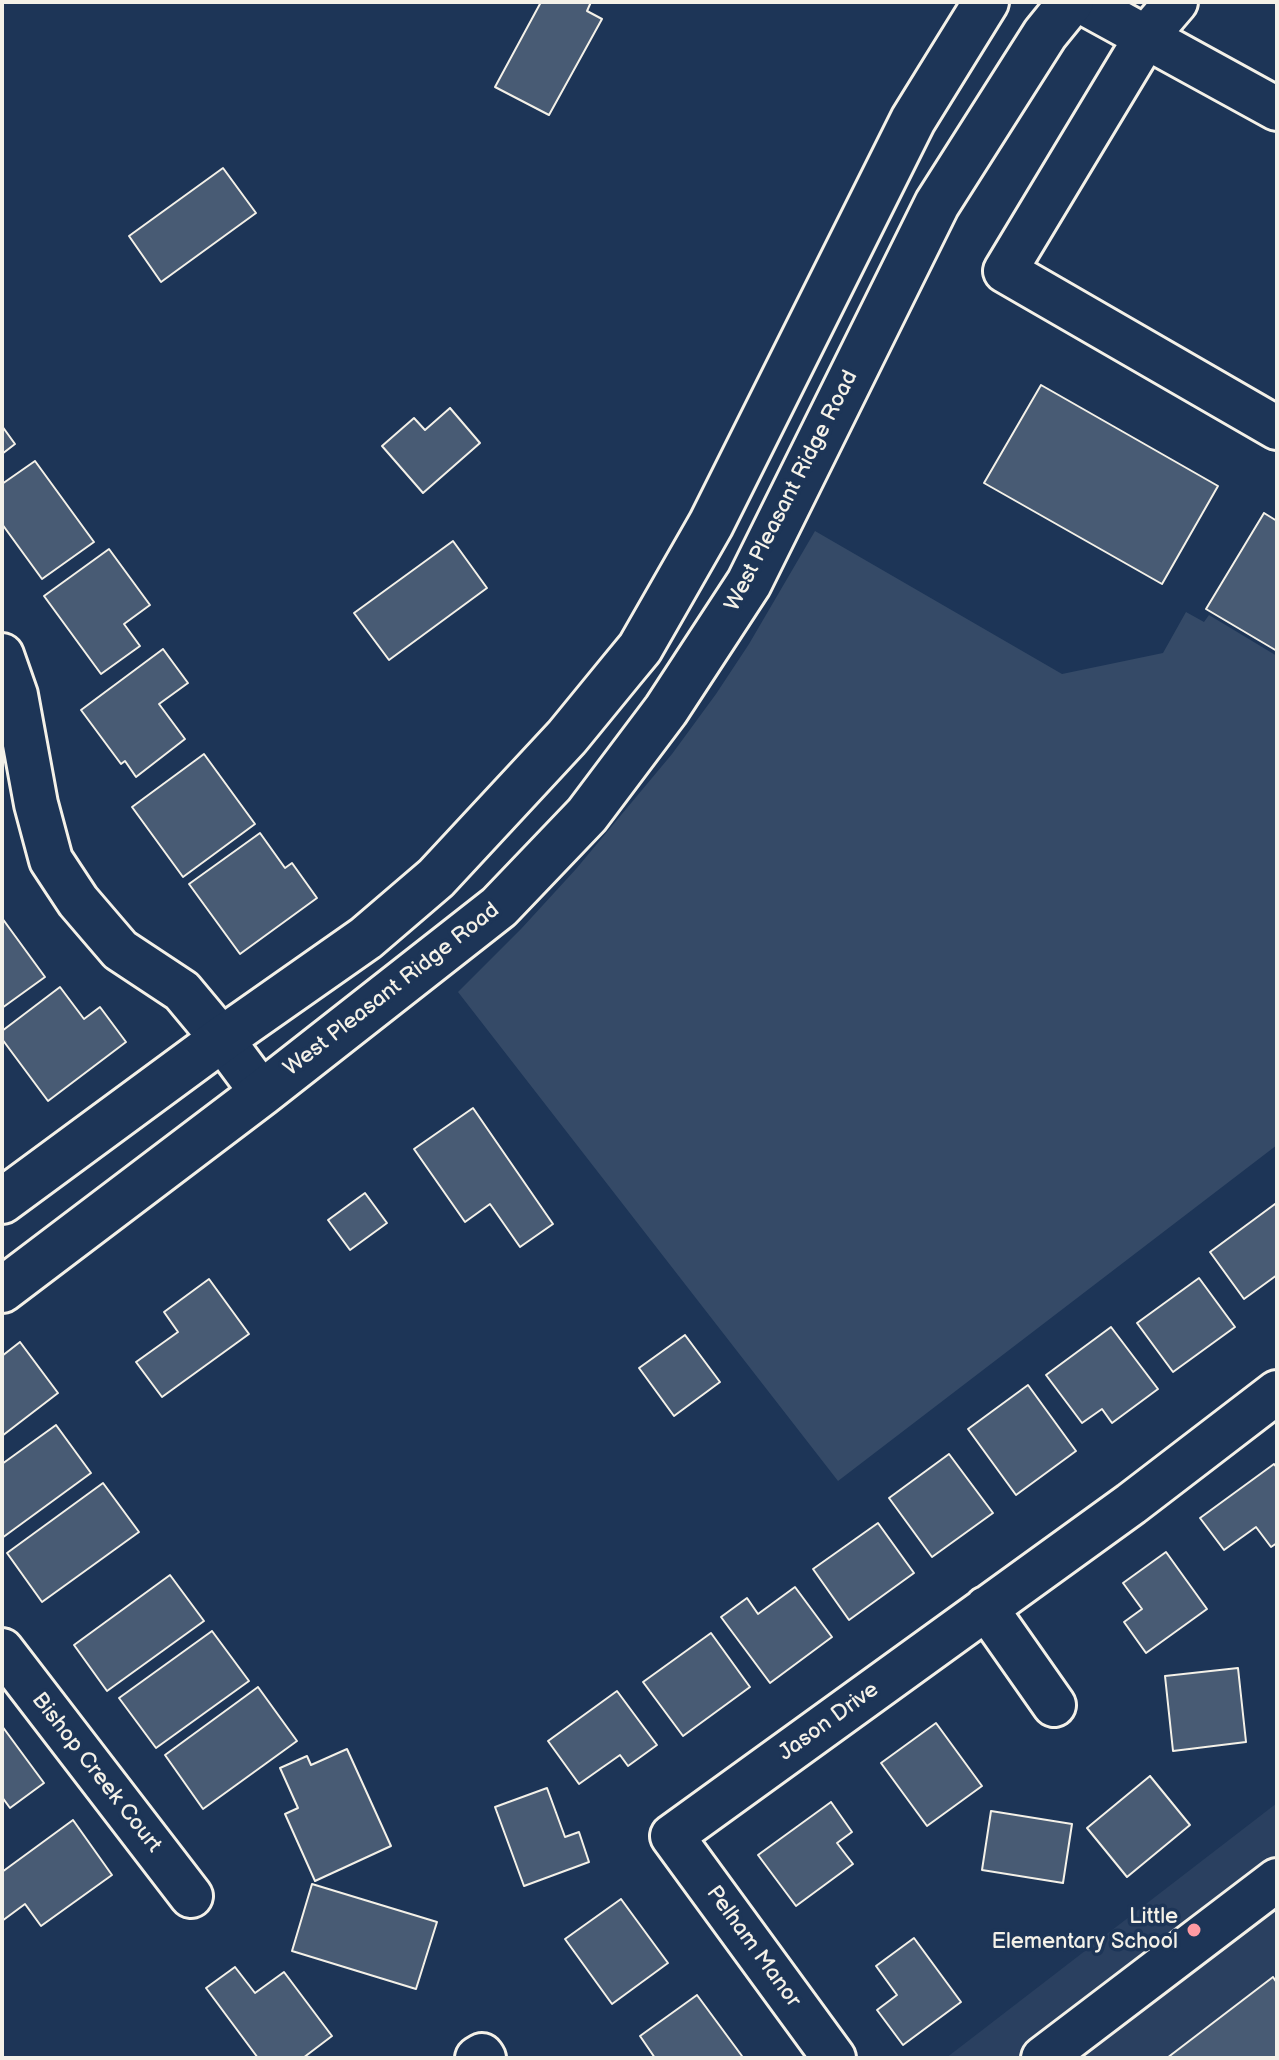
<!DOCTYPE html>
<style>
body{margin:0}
#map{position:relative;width:1279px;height:2060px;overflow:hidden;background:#1d3557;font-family:"Balsamiq Sans",sans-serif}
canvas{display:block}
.frame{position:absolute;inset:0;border:4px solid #f4f1e8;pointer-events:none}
</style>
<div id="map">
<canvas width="1279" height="2060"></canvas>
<div class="frame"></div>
</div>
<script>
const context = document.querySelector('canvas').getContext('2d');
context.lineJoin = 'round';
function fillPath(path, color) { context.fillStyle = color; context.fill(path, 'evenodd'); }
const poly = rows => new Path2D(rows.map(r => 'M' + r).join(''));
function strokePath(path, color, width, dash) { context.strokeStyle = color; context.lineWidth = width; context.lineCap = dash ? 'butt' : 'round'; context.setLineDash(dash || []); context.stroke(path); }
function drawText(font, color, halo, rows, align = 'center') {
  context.font = font + ' "Balsamiq Sans",sans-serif'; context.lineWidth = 7; context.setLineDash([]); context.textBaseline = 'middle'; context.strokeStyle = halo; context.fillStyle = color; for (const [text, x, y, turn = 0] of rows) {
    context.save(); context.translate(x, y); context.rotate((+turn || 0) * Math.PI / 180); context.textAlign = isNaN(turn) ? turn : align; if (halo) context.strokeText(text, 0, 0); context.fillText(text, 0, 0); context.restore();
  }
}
fillPath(poly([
 [1277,1803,1277,2058,946,2058]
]), '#2a4060');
fillPath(poly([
 [815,531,1062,674,1163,653,1186,612,1204,622,1209,615,1277,656,1277,1145,838,1481,458,992,521,929,576,869,672,754,716,694,749,644]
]), '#354a67');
const building = poly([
 [541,2,591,2,587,11,602,19,549,115,495,87,541,2],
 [223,168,256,213,161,282,129,236,223,168],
 [1041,385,1218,486,1162,584,984,483,1041,385],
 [450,408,480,443,423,493,382,446,414,418,425,430,450,408],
 [2,426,15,444,2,454,2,426],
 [35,461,94,542,42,579,2,524,2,484,35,461],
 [1264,513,1277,521,1277,651,1206,609,1264,513],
 [453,541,487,588,389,660,354,613,453,541],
 [109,549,150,605,124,624,140,646,101,674,44,596,109,549],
 [163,649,188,683,159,704,185,739,136,777,125,761,121,764,81,710,163,649],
 [204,754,255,824,183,877,132,807,204,754],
 [260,833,285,868,292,863,317,898,240,954,189,884,260,833],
 [2,918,45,977,2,1008,2,918],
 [60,987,84,1019,100,1007,126,1042,48,1101,2,1039,2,1031,60,987],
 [473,1108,553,1224,520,1247,490,1204,465,1222,414,1149,473,1108],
 [365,1193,387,1223,350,1250,328,1220,365,1193],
 [1275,1204,1277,1207,1277,1275,1244,1299,1210,1252,1275,1204],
 [1199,1278,1235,1327,1173,1372,1137,1323,1199,1278],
 [209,1279,249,1334,162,1397,136,1362,178,1332,164,1312,209,1279],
 [1111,1327,1158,1389,1112,1423,1102,1409,1082,1423,1046,1375,1111,1327],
 [685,1335,720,1382,674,1416,639,1368,685,1335],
 [20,1342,58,1393,2,1436,2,1356,20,1342],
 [1028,1385,1076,1451,1016,1495,968,1429,1028,1385],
 [56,1425,91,1473,2,1538,2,1464,56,1425],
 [949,1454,993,1513,932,1557,889,1498,949,1454],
 [1274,1464,1277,1468,1277,1543,1271,1547,1256,1527,1224,1550,1200,1518,1274,1464],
 [103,1483,139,1532,42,1602,7,1553,103,1483],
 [878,1523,914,1573,849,1620,813,1569,878,1523],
 [1166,1552,1207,1609,1146,1653,1124,1622,1142,1609,1123,1583,1166,1552],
 [170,1575,204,1621,107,1691,74,1645,170,1575],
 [795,1587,832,1637,770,1683,721,1617,747,1598,758,1614,795,1587],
 [212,1631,249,1681,156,1748,119,1698,212,1631],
 [711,1633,750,1687,683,1736,643,1682,711,1633],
 [1238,1668,1246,1742,1173,1751,1165,1676,1238,1668],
 [258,1687,297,1741,203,1809,165,1755,258,1687],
 [617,1691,657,1745,628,1766,620,1755,579,1784,548,1741,617,1691],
 [936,1723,982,1786,927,1826,881,1763,936,1723],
 [2,1726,44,1783,10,1808,2,1797,2,1726],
 [347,1749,391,1846,315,1881,285,1814,298,1808,280,1768,307,1756,311,1765,347,1749],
 [1150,1776,1190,1825,1127,1877,1087,1828,1150,1776],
 [547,1788,565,1837,579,1832,589,1862,524,1886,495,1807,547,1788],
 [831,1802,852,1832,837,1843,853,1864,796,1906,758,1855,831,1802],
 [991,1811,1072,1824,1063,1883,982,1870,991,1811],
 [73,1820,112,1875,41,1926,25,1904,2,1921,2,1872,73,1820],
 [312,1884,437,1922,416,1989,292,1951,312,1884],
 [621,1899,668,1963,612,2004,565,1939,621,1899],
 [914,1938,961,2002,903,2045,877,2010,897,1995,876,1966,914,1938],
 [235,1967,255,1993,284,1972,332,2036,303,2058,258,2058,206,1988,235,1967],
 [1273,1977,1277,1983,1277,2058,1167,2058,1273,1977],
 [697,1995,742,2056,739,2058,655,2058,640,2036,697,1995]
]);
fillPath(building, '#485b74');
strokePath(building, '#f4f1e8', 2);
const minor = poly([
 [1082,2,1277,109],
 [1176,2,1146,37,1005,271,1277,428],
 [2,655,16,695,36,804,51,860,78,901,120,950,182,991,222,1039,262,1093],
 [986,1608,1054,1705],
 [2,1650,191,1896],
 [477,2058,482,2055,484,2058],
 [834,2058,672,1836,1131,1504,1277,1392],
 [1043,2058,1277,1880]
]);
const major = poly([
 [2,1201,222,1039,366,938,436,878,567,737,621,671,640,648,711,524,913,120,986,2],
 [2,1290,262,1093,499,907,587,815,666,710,749,583,937,204,1045,34,1071,2]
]);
strokePath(minor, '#f4f1e8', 48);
strokePath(major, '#f4f1e8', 50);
strokePath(minor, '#1d3557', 42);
strokePath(major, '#1d3557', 44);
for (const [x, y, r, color] of [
 [1194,1930,8,"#ff9aa2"]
]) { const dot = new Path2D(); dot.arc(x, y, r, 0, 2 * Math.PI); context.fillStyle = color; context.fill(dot); strokePath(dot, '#1d3557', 3); }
drawText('22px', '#f4f1e8', '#1d3557', [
 ["West Pleasant Ridge Road",792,491,-63],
 ["West Pleasant Ridge Road",392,990,-38],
 ["Jason Drive",829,1722,-36],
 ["Bishop Creek Court",96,1773,52],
 ["Pelham Manor",753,1947,54]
]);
drawText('22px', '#f4f1e8', '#1d3557', [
 ["Little",1178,1917],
 ["Elementary School",1178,1942]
], 'right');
</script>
